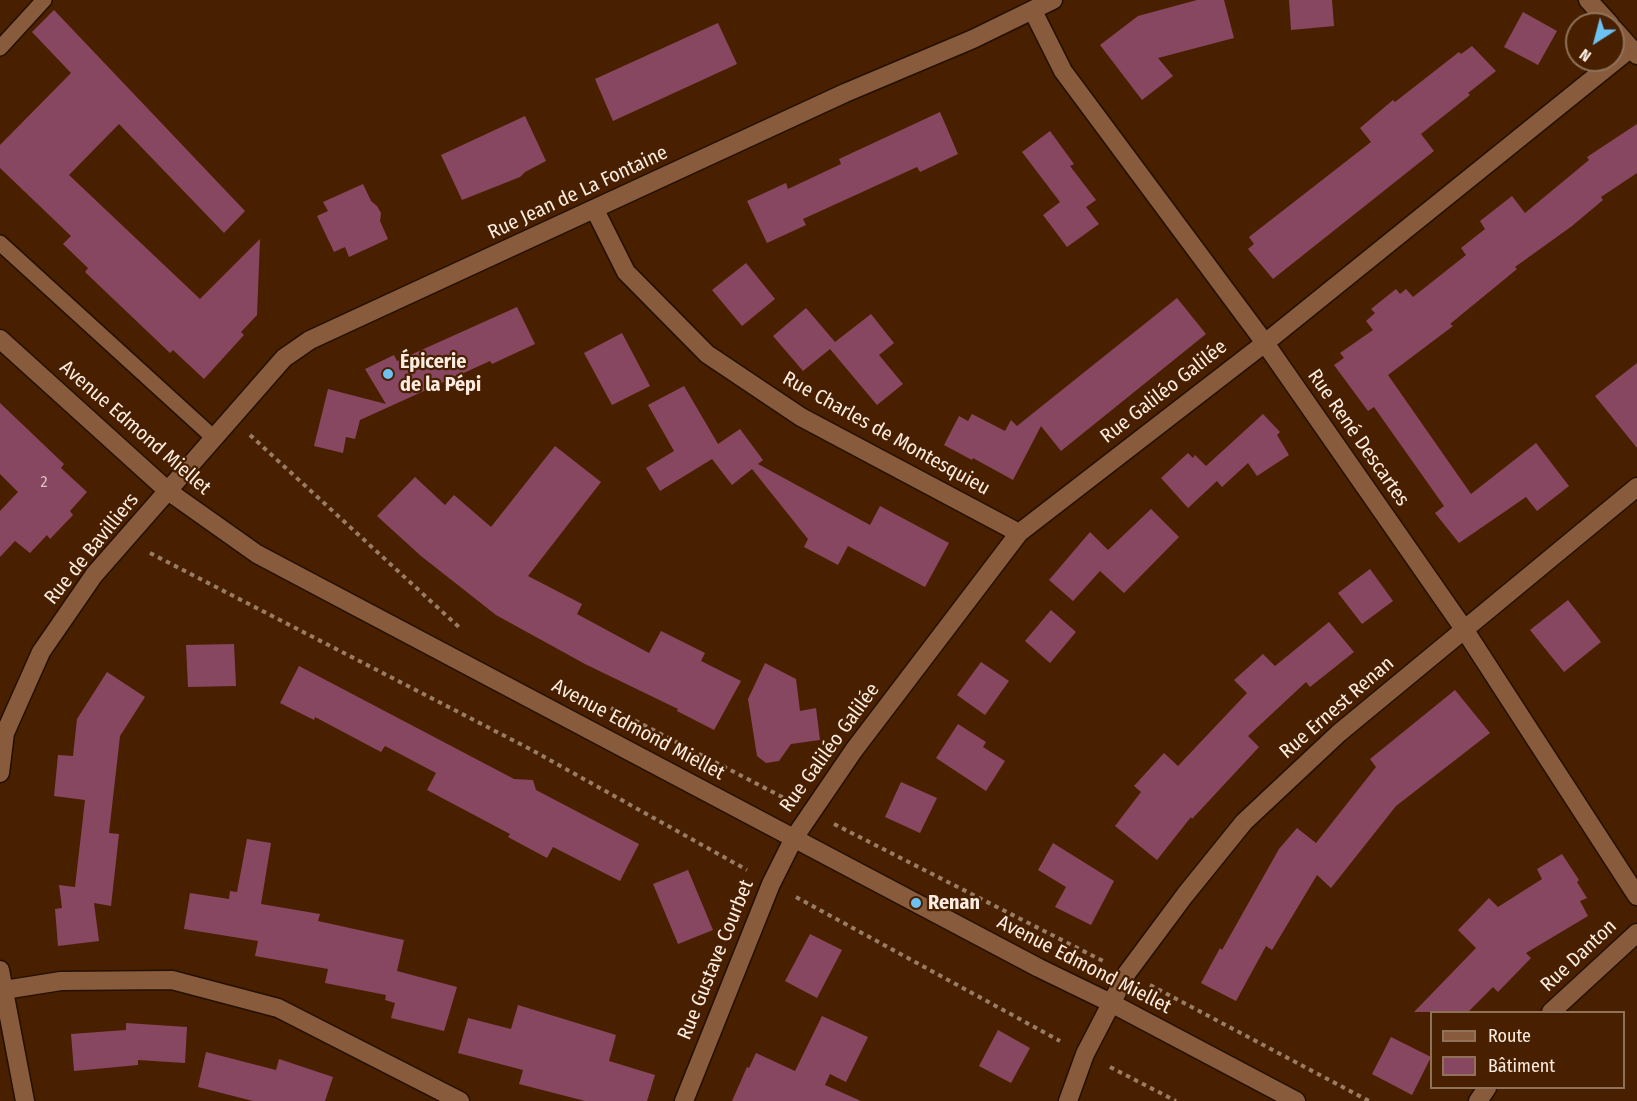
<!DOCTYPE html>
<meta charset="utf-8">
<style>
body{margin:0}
#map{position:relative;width:1637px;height:1101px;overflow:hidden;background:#482000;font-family:"Fira Sans Condensed",sans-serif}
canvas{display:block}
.legend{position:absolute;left:1430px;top:1011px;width:195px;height:78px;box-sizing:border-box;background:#482000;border:2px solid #90725a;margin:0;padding:8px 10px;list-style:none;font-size:18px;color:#fcece1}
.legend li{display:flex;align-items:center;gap:12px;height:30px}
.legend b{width:30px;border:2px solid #90725a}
.north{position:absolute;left:1565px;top:12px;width:60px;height:60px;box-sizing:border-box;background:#482000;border:2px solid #90725a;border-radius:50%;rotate:216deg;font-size:16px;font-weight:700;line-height:24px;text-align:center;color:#fcece1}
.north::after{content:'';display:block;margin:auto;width:21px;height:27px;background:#6ec2f3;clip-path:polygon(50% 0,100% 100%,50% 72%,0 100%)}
</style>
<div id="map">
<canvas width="1637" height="1101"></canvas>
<ul class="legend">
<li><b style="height:8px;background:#875b3b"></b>Route</li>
<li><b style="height:16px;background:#884761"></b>Bâtiment</li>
</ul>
<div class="north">N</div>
</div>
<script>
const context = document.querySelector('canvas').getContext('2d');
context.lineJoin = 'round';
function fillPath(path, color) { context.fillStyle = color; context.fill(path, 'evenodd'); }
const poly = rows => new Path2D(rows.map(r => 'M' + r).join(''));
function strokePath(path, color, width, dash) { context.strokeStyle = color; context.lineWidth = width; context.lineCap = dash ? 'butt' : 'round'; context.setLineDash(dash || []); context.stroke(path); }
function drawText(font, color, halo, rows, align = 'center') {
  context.font = font + ' "Fira Sans Condensed",sans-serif'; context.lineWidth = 4.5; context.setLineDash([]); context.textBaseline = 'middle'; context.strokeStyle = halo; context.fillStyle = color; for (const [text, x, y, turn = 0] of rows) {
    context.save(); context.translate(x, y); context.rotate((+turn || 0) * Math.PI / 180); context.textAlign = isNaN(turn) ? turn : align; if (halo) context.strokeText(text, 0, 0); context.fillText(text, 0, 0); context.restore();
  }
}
fillPath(poly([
 [1197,0,1224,0,1234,38,1158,58,1173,76,1142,100,1100,45,1138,16],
 [1289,0,1332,0,1334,26,1291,30],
 [54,10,245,211,224,233,119,124,69,175,200,299,260,239,257,315,241,332,244,335,204,379,173,350,170,353,85,272,88,268,63,244,71,236,0,168,0,145,71,73,32,32],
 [1523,12,1557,31,1538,65,1504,47],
 [718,23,737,64,613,121,595,79],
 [1472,46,1496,71,1468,93,1470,95,1421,134,1434,151,1273,279,1248,249,1254,244,1249,237,1371,142,1360,128,1393,100,1395,102,1459,52,1461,54],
 [940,112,958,154,920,172,917,167,803,219,806,225,767,243,747,201,786,183,788,189,841,164,839,159],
 [525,116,546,161,525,172,520,177,462,200,441,155],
 [1637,124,1637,173,1601,197,1603,200,1572,226,1515,267,1517,269,1450,324,1453,326,1388,375,1471,494,1536,443,1569,486,1537,511,1526,497,1459,543,1435,513,1444,506,1374,407,1368,411,1334,365,1344,358,1340,353,1373,330,1366,321,1375,313,1371,309,1396,289,1400,294,1406,289,1413,297,1466,255,1461,248,1485,229,1480,221,1512,196,1525,213,1589,160,1587,157],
 [1050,131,1074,164,1070,166,1096,200,1086,207,1099,224,1067,247,1043,215,1060,202,1022,152],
 [363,184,371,201,377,206,381,213,380,221,388,239,349,257,345,247,334,252,317,216,328,211,323,202],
 [746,263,775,299,742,326,712,290],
 [1177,298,1206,334,1061,451,1041,426,1013,480,973,458,972,460,944,445,959,416,968,421,972,414,1005,431,1011,420,1017,426],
 [517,307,535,344,492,364,490,361,360,420,355,439,346,437,343,453,314,446,328,389,386,404,365,369,394,355,397,361],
 [806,308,835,342,871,314,894,343,879,355,903,384,877,405,830,349,803,371,773,336],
 [622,333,650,386,612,405,584,353],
 [1637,363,1637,448,1595,396],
 [684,386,718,444,740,429,763,460,758,464,870,525,880,506,949,543,925,587,848,546,838,565,804,547,808,539,752,469,732,485,712,459,660,491,646,468,674,451,648,405],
 [0,403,64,464,61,468,87,492,70,511,73,515,50,539,47,535,30,553,15,541,0,557,0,511,18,492,0,474],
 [1263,414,1280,432,1277,435,1289,455,1257,476,1248,463,1222,487,1217,481,1188,508,1161,478,1188,453,1193,458,1195,455,1206,466],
 [555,446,601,482,528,576,582,604,577,614,649,653,661,631,705,653,701,661,741,681,714,730,677,711,678,709,585,664,496,615,421,556,377,516,415,477,445,505,454,495,491,527],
 [1151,509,1179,537,1124,593,1100,571,1073,601,1049,580,1090,532,1108,550],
 [1370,569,1393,601,1362,624,1338,593],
 [1568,600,1601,642,1564,672,1530,630],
 [1051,610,1076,632,1050,663,1025,641],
 [1329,622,1354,652,1310,687,1306,682,1248,736,1259,747,1192,819,1191,817,1157,860,1115,826,1141,792,1134,786,1164,753,1178,766,1247,693,1234,680,1263,654,1275,666],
 [234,644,236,686,188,687,186,645],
 [981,662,1009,681,985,715,957,695],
 [765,663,796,679,800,711,816,708,820,740,791,744,779,761,766,763,757,756,748,699],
 [299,666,514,779,533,780,536,790,639,844,620,881,553,847,547,858,508,837,510,834,427,790,436,773,385,746,381,752,315,717,314,720,280,703],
 [107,672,145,697,120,736,109,833,119,834,111,906,94,903,99,941,58,946,55,909,62,908,59,885,75,887,85,800,54,796,58,755,73,756,77,719],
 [1455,690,1490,733,1396,806,1331,888,1317,875,1272,950,1266,946,1236,1001,1201,983,1220,948,1222,950,1279,849,1297,828,1316,843,1376,767,1370,759],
 [958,724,986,742,983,747,1005,761,986,791,936,758],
 [901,782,937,798,920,833,885,817],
 [247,839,271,843,261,904,320,914,318,921,404,940,397,971,457,987,444,1031,391,1018,395,1003,385,1000,386,995,325,983,328,969,255,956,258,941,184,929,190,893,229,899,230,891,237,892],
 [1053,843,1114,881,1091,925,1055,907,1066,887,1038,870],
 [1562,854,1579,880,1577,882,1587,898,1580,901,1588,916,1526,953,1531,958,1498,992,1493,987,1468,1012,1414,1012,1476,948,1458,930,1489,898,1498,907,1542,879,1537,869],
 [688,870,713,930,678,944,653,884],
 [810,934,842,950,817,998,785,981],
 [518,1005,616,1035,609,1061,655,1075,647,1101,585,1101,519,1084,523,1070,458,1053,468,1018,511,1029],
 [822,1016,868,1037,846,1082,830,1074,825,1085,861,1101,732,1101,747,1067,749,1068,756,1053,795,1071],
 [126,1023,187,1027,185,1063,138,1060,138,1065,74,1071,71,1034,126,1030],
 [998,1030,1030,1048,1011,1083,979,1066],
 [1391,1037,1431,1057,1412,1095,1372,1074],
 [206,1052,276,1070,279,1059,333,1077,325,1101,253,1101,198,1087]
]), '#884761');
const lane = poly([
 [0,48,44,0],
 [0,243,214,438]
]);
const street = poly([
 [1588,0,1610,24],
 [1033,11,1063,71,1265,343,1464,629,1637,896],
 [1613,28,1637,55],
 [595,210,626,272,707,354,801,417,1019,533],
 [0,339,168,491,257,554,1039,968,1111,1003,1296,1101],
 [0,773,5,733,41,652,94,575,284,358,310,340,845,93,973,39,1053,0],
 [0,970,25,1101],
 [4,990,61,981,172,980,278,1008,460,1101],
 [1551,1012,1637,933],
 [684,1101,771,884,794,838,854,750,1019,533,1265,343,1631,48],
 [1068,1101,1085,1054,1127,973,1185,895,1244,822,1339,733,1637,487],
 [1478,1101,1487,1088]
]);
strokePath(lane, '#240f01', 18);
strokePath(street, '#240f01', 21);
strokePath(poly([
 [250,435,461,629],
 [150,553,530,749,747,870],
 [611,708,788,800],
 [834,824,1103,961],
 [796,897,1060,1041],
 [1150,985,1369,1101],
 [1110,1067,1176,1101]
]), '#997c65', 4, [4.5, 4.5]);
strokePath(lane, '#875b3b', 15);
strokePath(street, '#875b3b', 18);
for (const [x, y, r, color] of [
 [388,374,6,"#6ec2f3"],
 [916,903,6,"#6ec2f3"]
]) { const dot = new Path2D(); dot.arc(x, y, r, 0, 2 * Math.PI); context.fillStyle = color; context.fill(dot); strokePath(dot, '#482000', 2); }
drawText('16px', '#dfc3c1', null, [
 ["2",44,483]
]);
drawText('20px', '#fcece1', '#482000', [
 ["Rue Jean de La Fontaine",578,193,-25],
 ["Rue Galiléo Galilée",1164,392,-38],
 ["Avenue Edmond Miellet",135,428,41],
 ["Rue Charles de Montesquieu",886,434,29],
 ["Rue René Descartes",1358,438,55],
 ["Rue de Bavilliers",92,549,-51],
 ["Rue Ernest Renan",1337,708,-41],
 ["Avenue Edmond Miellet",638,730,28],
 ["Rue Galiléo Galilée",830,748,-54],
 ["Rue Danton",1579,956,-43],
 ["Rue Gustave Courbet",716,960,-68],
 ["Avenue Edmond Miellet",1084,965,27]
]);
drawText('bold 20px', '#fcece1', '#482000', [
 ["Épicerie",400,362],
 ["de la Pépi",400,385],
 ["Renan",928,903]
], 'left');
</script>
